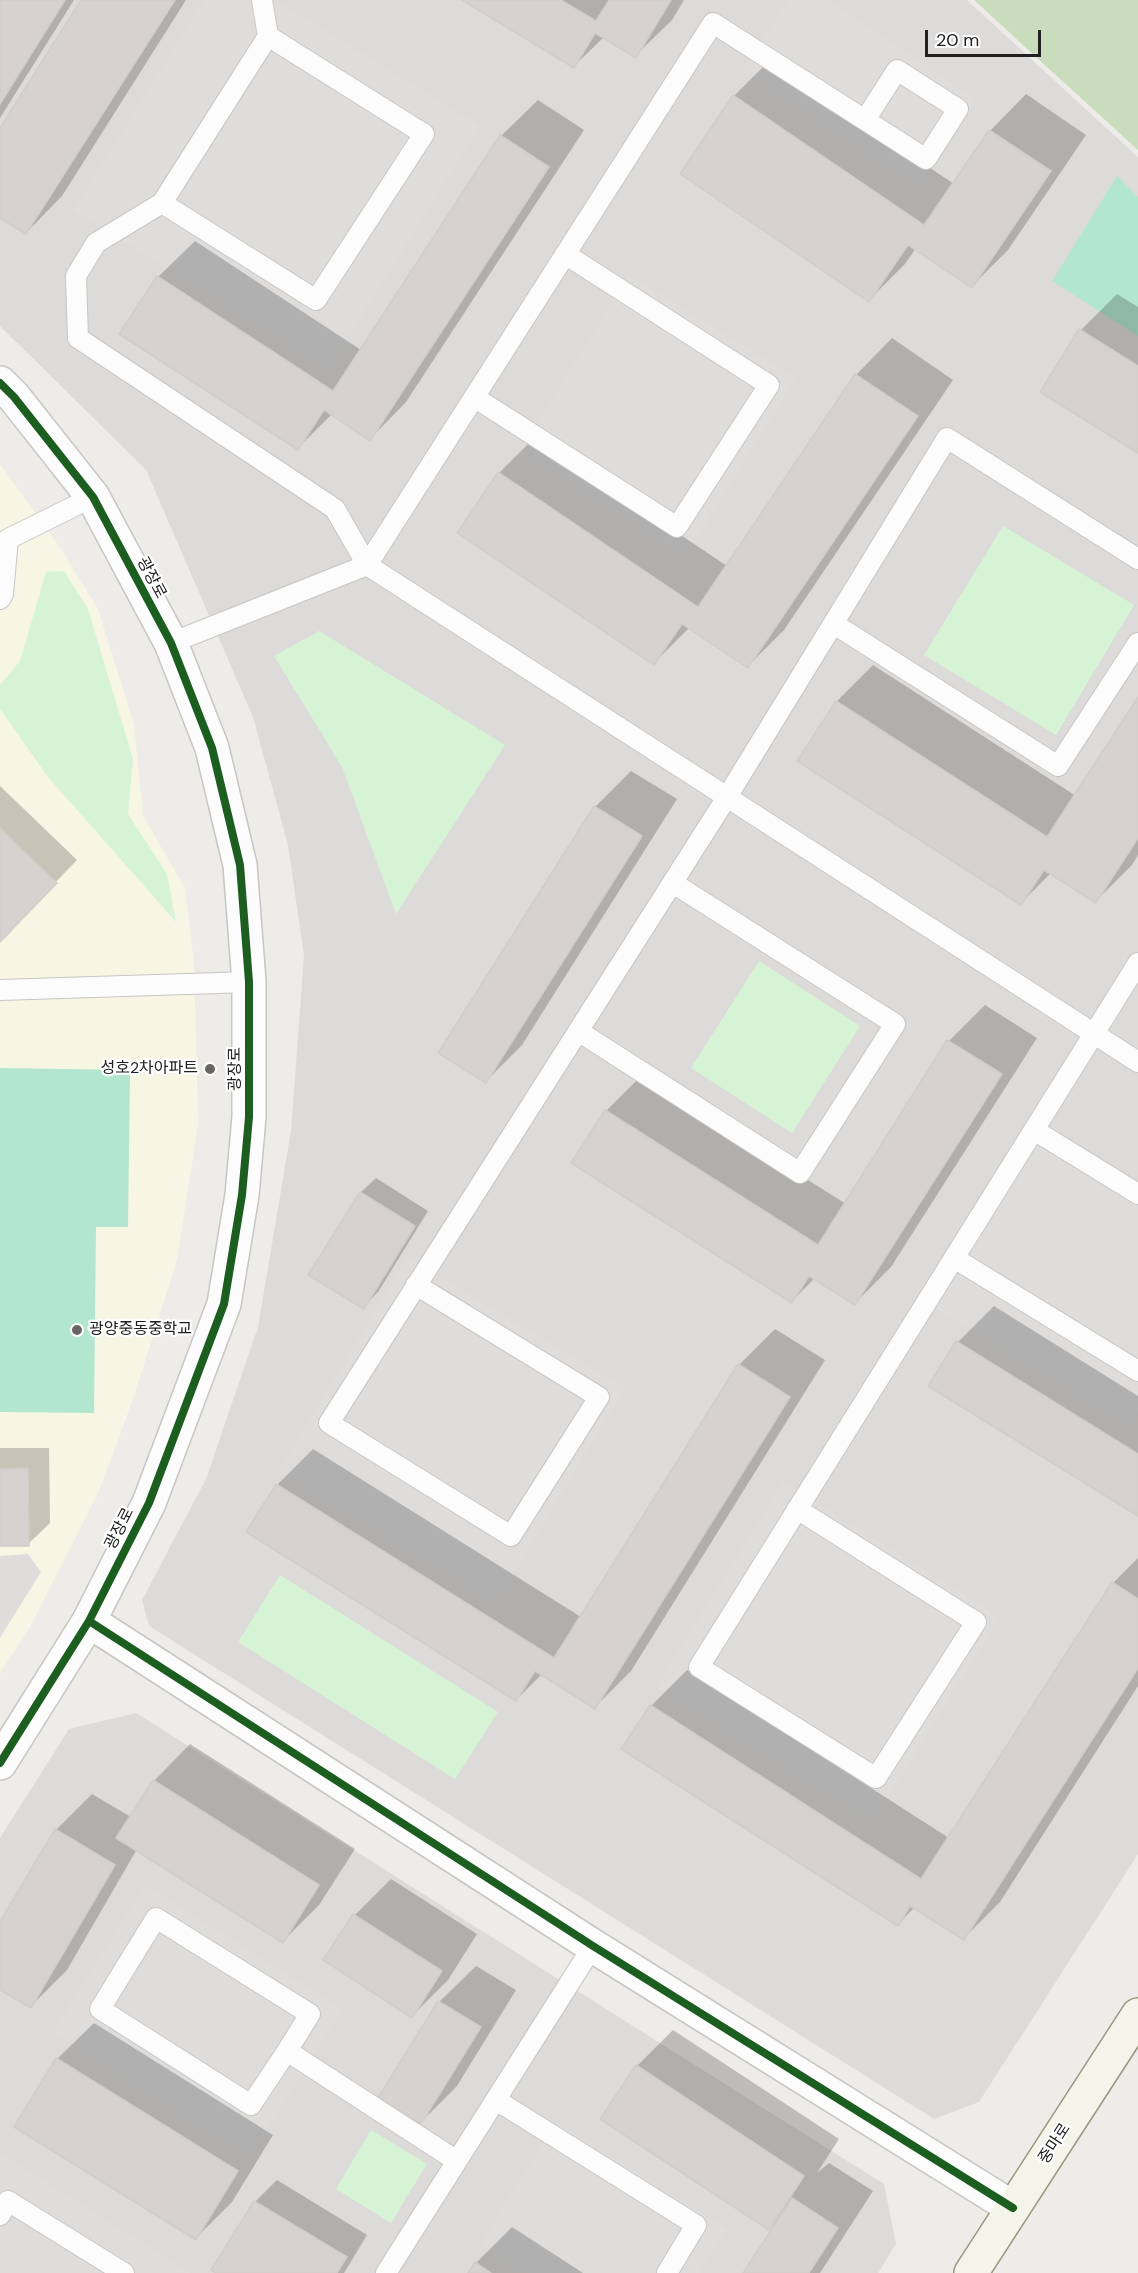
<!DOCTYPE html>
<meta charset="utf-8">
<style>
body{margin:0}
#map{position:relative;width:1138px;height:2273px;overflow:hidden;background:#eeece8;font-family:"DM Sans",sans-serif}
canvas{display:block}
.scale{position:absolute;left:925px;top:30px;width:116px;height:27px;box-sizing:border-box;border:3px solid #202020;border-top:0;padding-left:8px;font-size:18px;line-height:21px;white-space:nowrap;color:#202020;-webkit-text-stroke:4px #fff;paint-order:stroke}
</style>
<div id="map">
<canvas width="1138" height="2273"></canvas>
<div class="scale">20 m</div>
</div>
<script>
const context = document.querySelector('canvas').getContext('2d');
context.lineJoin = 'round';
function fillPath(path, color) { context.fillStyle = color; context.fill(path, 'evenodd'); }
const poly = rows => new Path2D(rows.map(r => 'M' + r).join(''));
function strokePath(path, color, width, dash) { context.strokeStyle = color; context.lineWidth = width; context.lineCap = dash ? 'butt' : 'round'; context.setLineDash(dash || []); context.stroke(path); }
function drawText(font, color, halo, rows, align = 'center') {
  context.font = font + ' "DM Sans","Noto Sans KR",sans-serif'; context.lineWidth = 4.5; context.setLineDash([]); context.textBaseline = 'middle'; context.strokeStyle = halo; context.fillStyle = color; for (const [text, x, y, turn = 0] of rows) {
    context.save(); context.translate(x, y); context.rotate((+turn || 0) * Math.PI / 180); context.textAlign = isNaN(turn) ? turn : align; if (halo) context.strokeText(text, 0, 0); context.fillText(text, 0, 0); context.restore();
  }
}
fillPath(poly([
 [0,0,967,0,1138,157,1138,1854,979,2102,934,2119,149,1626,142,1600,206,1479,258,1327,291,1131,304,956,288,845,253,717,146,470,0,326],
 [136,1713,884,2184,896,2244,878,2273,0,2273,0,1838,69,1729]
]), '#dddbd9');
fillPath(poly([
 [0,464,61,549,98,609,134,725,143,816,185,888,194,964,198,1124,177,1260,133,1399,99,1491,30,1627,0,1673]
]), '#f7f6e4');
fillPath(poly([
 [974,0,1138,0,1138,150,1036,57]
]), '#c9ddbd');
fillPath(poly([
 [1003,526,1134,605,1056,735,924,655],
 [64,571,88,609,133,759,128,814,167,874,176,922,48,777,0,709,0,685,20,661,46,572],
 [319,631,505,745,396,914,342,767,274,656],
 [759,961,860,1026,792,1133,691,1068],
 [280,1575,498,1712,455,1779,238,1642],
 [371,2130,427,2164,391,2223,336,2189]
]), '#d6f4d5');
fillPath(poly([
 [1117,176,1138,197,1138,336,1052,281],
 [0,1068,130,1070,128,1227,96,1227,94,1413,0,1412]
]), '#b3e6cf');
fillPath(poly([
 [204,0,276,0,480,126,329,369,73,210],
 [788,0,828,0,977,101,918,188,742,69],
 [629,275,796,378,686,556,519,452],
 [1034,1118,1138,1181,1138,1411,1129,1427,923,1300],
 [407,1257,625,1388,496,1603,278,1472],
 [783,1482,1000,1617,873,1822,655,1688],
 [28,1554,41,1572,0,1638,0,1556],
 [145,1885,343,2009,250,2157,52,2033],
 [556,2122,727,2229,699,2273,526,2273,480,2244],
 [0,2153,191,2273,0,2273]
]), '#dedddc');
fillPath(poly([
 [0,0,74,0,0,118],
 [83,0,186,0,62,196,26,233,0,216,0,130],
 [465,0,684,0,672,20,635,56,604,37,574,66],
 [770,60,954,184,990,131,1026,94,1086,135,1008,250,972,286,916,248,905,264,869,300,734,96],
 [538,100,584,130,406,402,370,439,332,414,298,448,158,277,195,241,361,350,501,136],
 [1117,294,1138,307,1138,451,1042,391,1081,330],
 [892,338,953,380,784,630,748,666,690,627,654,663,499,473,535,437,727,566,856,375],
 [873,665,1076,796,1138,700,1138,855,1132,865,1096,901,1051,873,1021,903,799,760,837,701],
 [631,771,677,799,522,1045,486,1081,595,807],
 [0,786,77,860,0,940],
 [985,1005,1037,1038,891,1267,855,1303,815,1278,792,1301,606,1111,642,1075,846,1204,949,1041],
 [376,1178,428,1211,378,1292,363,1307,310,1274,361,1192],
 [994,1306,1138,1396,1138,1514,958,1342],
 [775,1329,825,1360,631,1671,595,1707,542,1674,516,1700,277,1485,313,1449,581,1617,739,1365],
 [0,1448,49,1448,50,1523,28,1544,0,1545],
 [1138,1558,1138,1686,1000,1902,964,1938,915,1907,898,1924,651,1706,687,1670,949,1838,1113,1583],
 [190,1744,355,1849,319,1905,283,1941,137,1849,67,1970,31,2006,0,1988,0,1924,56,1830,92,1794,131,1817,154,1781],
 [391,1879,477,1934,448,1980,412,2016,325,1960,355,1915],
 [476,1966,516,1990,457,2086,421,2122,439,2002],
 [94,2023,273,2135,232,2202,196,2238,57,2059],
 [673,2030,839,2139,817,2173,829,2163,873,2191,820,2273,744,2273,780,2218,769,2228,637,2066],
 [277,2180,367,2235,344,2273,219,2273,214,2270,256,2201],
 [512,2227,583,2273,469,2273,476,2263]
]), '#0003');
const building = poly([
 [0,0,65,0,0,104,0,0],
 [81,0,175,0,26,234,0,218,0,128,81,0],
 [462,0,561,0,596,21,609,0,671,0,636,58,595,33,574,68,462,0],
 [733,95,924,225,989,130,1051,171,972,288,908,245,869,302,680,174,733,95],
 [500,135,549,167,370,441,324,410,298,450,119,334,157,276,333,391,500,135],
 [1079,329,1138,366,1138,453,1040,392,1079,329],
 [855,374,918,416,748,668,682,624,654,665,457,533,498,472,698,607,855,374],
 [1138,697,1138,838,1096,903,1044,870,1021,905,797,761,836,701,1047,837,1138,697],
 [594,806,642,836,486,1083,438,1053,594,806],
 [0,828,57,883,0,942,0,828],
 [947,1040,1002,1074,855,1305,809,1276,792,1303,571,1163,605,1110,818,1245,947,1040],
 [360,1192,415,1226,364,1309,308,1275,360,1192],
 [956,1341,1138,1454,1138,1516,928,1386,956,1341],
 [738,1364,790,1397,595,1709,535,1671,516,1701,246,1532,276,1484,554,1658,738,1364],
 [28,1468,29,1546,0,1546,0,1469,28,1468],
 [1112,1582,1138,1599,1138,1668,964,1940,910,1906,898,1926,621,1749,650,1705,921,1879,1112,1582],
 [153,1780,319,1885,283,1943,116,1838,153,1780],
 [55,1829,115,1865,31,2008,0,1990,0,1922,55,1829],
 [353,1914,442,1971,412,2018,323,1960,353,1914],
 [438,2001,481,2027,421,2124,378,2098,438,2001],
 [56,2058,238,2171,196,2240,14,2127,56,2058],
 [636,2065,804,2176,769,2230,600,2119,636,2065],
 [792,2198,838,2228,809,2273,743,2273,792,2198],
 [254,2201,347,2257,337,2273,216,2273,211,2270,254,2201],
 [475,2262,491,2273,468,2273,475,2262]
]);
fillPath(building, '#d5d2cf');
strokePath(building, '#d1cdc9', 1.5);
const service = poly([
 [262,0,268,36],
 [162,203,316,300,424,134,268,36,162,203,96,243,76,276,78,338,335,509,367,565,1138,1062],
 [474,397,677,527,769,385,565,254],
 [0,599,3,594,8,539,93,497],
 [834,624,1058,766,1138,643],
 [171,643,367,565,713,23,865,120,926,159,958,109,897,70,865,120],
 [0,990,249,982],
 [578,1031,800,1173,895,1024,673,883],
 [1034,1130,1138,1194],
 [954,1258,1138,1371],
 [416,1285,599,1397,511,1536,329,1423,727,797,947,438,1138,559],
 [797,1509,976,1622,876,1778,699,1667,1138,963],
 [287,2051,251,2105,100,2009,156,1918,310,2014,287,2051,457,2161],
 [496,2100,696,2225,667,2273],
 [0,2215,8,2201,124,2273],
 [386,2273,593,1946]
]);
const minor = poly([
 [89,1621,593,1946,1013,2208]
]);
const tertiary = poly([
 [0,383,14,397,93,497,171,643,212,748,240,865,249,982,249,1117,242,1195,224,1304,149,1503,89,1621,0,1763]
]);
const secondary = poly([
 [971,2273,1138,2015]
]);
strokePath(service, '#c7c6c4', 22);
strokePath(minor, '#c7c6c4', 36);
strokePath(tertiary, '#c7c6c4', 36);
strokePath(secondary, '#98987f', 36);
strokePath(service, '#fcfcfc', 20);
strokePath(minor, '#fcfcfc', 33);
strokePath(tertiary, '#fcfcfc', 33);
strokePath(secondary, '#f4f4eb', 33);
strokePath(poly([
 [0,383,14,397,93,497,171,643,212,748,240,865,249,982,249,1117,242,1195,224,1304,149,1503,89,1621,0,1763],
 [89,1621,593,1946,1013,2208]
]), '#1b5e20', 8);
for (const [x, y, r, color] of [
 [210,1069,6,"#686766"],
 [77,1330,6,"#686766"]
]) { const dot = new Path2D(); dot.arc(x, y, r, 0, 2 * Math.PI); context.fillStyle = color; context.fill(dot); strokePath(dot, '#fff', 2); }
drawText('16px', '#202020', '#fff', [
 ["광장로",151,578,62],
 ["광장로",236,1069,-90],
 ["광장로",120,1529,-63],
 ["중마로",1055,2144,-57]
]);
drawText('16px', '#202020', '#fff', [
 ["성호2차아파트",198,1069],
 ["광양중동중학교",89,1330,"left"]
], 'right');
</script>
